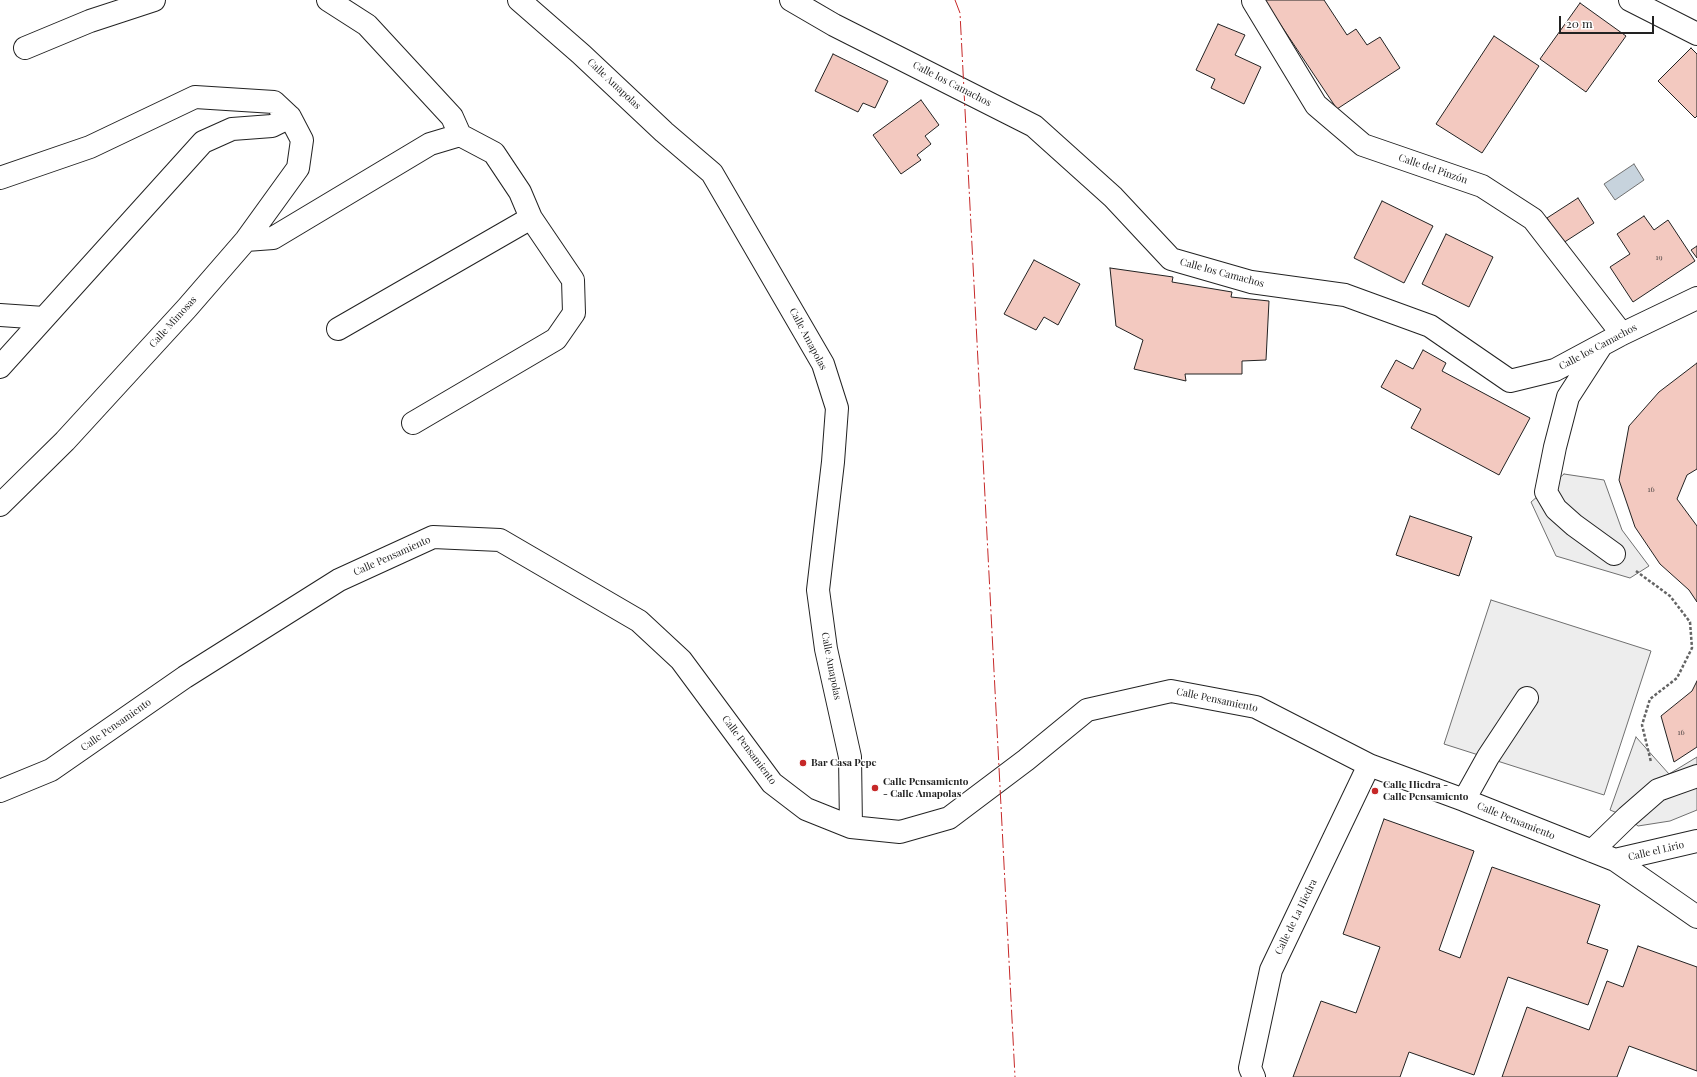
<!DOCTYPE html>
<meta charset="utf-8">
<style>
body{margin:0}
#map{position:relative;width:1697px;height:1077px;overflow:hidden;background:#fff;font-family:"Playfair Display",serif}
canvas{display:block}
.scale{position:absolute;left:1559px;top:16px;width:95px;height:18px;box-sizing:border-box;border:2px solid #222;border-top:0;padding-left:5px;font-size:12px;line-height:14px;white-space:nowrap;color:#222;-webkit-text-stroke:3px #fff;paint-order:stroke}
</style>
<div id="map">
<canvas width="1697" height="1077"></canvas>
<div class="scale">20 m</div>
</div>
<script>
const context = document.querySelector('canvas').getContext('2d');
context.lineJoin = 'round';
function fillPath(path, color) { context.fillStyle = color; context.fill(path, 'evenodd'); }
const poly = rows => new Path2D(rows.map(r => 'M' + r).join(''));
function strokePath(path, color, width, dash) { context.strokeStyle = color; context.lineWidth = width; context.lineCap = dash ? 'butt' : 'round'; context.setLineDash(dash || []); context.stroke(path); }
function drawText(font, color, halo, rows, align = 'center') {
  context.font = font + ' "Playfair Display",serif'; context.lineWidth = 3; context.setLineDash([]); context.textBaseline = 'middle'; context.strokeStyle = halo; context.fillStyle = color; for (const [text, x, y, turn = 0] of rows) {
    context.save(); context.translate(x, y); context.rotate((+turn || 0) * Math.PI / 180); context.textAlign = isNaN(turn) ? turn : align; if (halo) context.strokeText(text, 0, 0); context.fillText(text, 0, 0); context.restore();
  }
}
const parking = poly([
 [1564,474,1604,480,1622,530,1649,566,1630,578,1556,556,1531,502,1564,474],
 [1491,600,1651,651,1604,795,1444,744,1491,600],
 [1636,737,1669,774,1697,757,1697,810,1670,821,1638,826,1627,817,1610,810,1636,737]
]);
fillPath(parking, '#ededed');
strokePath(parking, '#6f6f6f', 1);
const water = poly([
 [1634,164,1644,180,1615,200,1604,184,1634,164]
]);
fillPath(water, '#c7d3dd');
strokePath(water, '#6f6f6f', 1);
const building = poly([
 [1264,0,1324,0,1347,35,1356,29,1367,45,1380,37,1400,68,1337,109,1264,0],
 [1580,3,1626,36,1586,92,1540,59,1580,3],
 [1218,24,1245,35,1235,55,1261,67,1244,104,1211,88,1215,79,1196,70,1218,24],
 [1494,36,1539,66,1482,153,1436,124,1494,36],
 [1691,48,1697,54,1697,116,1695,118,1658,81,1691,48],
 [833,54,888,81,875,108,863,103,858,112,815,91,833,54],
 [921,100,939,125,925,136,931,144,917,155,921,160,901,174,873,135,921,100],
 [1578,198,1594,223,1563,243,1547,218,1578,198],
 [1382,201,1433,226,1404,283,1354,258,1382,201],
 [1644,216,1654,230,1668,220,1695,261,1633,302,1610,267,1630,254,1617,234,1644,216],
 [1446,234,1493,257,1469,307,1422,284,1446,234],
 [1697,246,1697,258,1691,250,1697,246],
 [1034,260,1080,284,1058,325,1044,317,1036,330,1004,314,1034,260],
 [1110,268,1173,277,1172,282,1232,292,1231,297,1269,301,1266,360,1242,361,1242,374,1185,374,1186,381,1134,369,1143,340,1116,326,1110,268],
 [1423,350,1446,363,1442,371,1530,418,1499,475,1411,428,1421,409,1381,387,1396,360,1413,369,1423,350],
 [1697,363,1697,469,1687,475,1677,499,1697,526,1697,602,1689,590,1660,564,1635,527,1619,480,1629,426,1659,392,1697,363],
 [1410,516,1472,537,1459,576,1396,555,1410,516],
 [1697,681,1697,747,1674,762,1661,716,1692,691,1697,681],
 [1384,819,1474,851,1439,950,1460,958,1492,867,1600,905,1587,943,1608,950,1588,1005,1508,977,1474,1075,1409,1052,1400,1077,1293,1077,1321,1001,1356,1013,1380,947,1343,934,1384,819],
 [1638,946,1697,967,1697,1071,1629,1046,1617,1077,1502,1077,1527,1007,1589,1030,1607,981,1623,987,1638,946]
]);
fillPath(building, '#f3c9c0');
strokePath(building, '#222', 1);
const minor = poly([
 [328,0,367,25,452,117,460,135],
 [519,0,581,54,664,132,712,173,823,364,837,408,833,462,818,590,826,649,850,757,851,827],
 [791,0,834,25,1034,126,1113,197,1171,259,1251,282,1345,295,1430,326,1510,381,1555,370,1622,334,1697,298],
 [1630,0,1697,34],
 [1253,1,1316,105,1363,145,1482,186,1533,219,1622,334],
 [25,48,90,21,154,0],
 [0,178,90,147,195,97,274,102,290,117,302,140,298,168,246,240,187,308,65,441,0,505],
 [246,240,273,238,430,144,460,135,494,153,520,192,531,218,573,280,574,313,556,339,413,423],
 [0,315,44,318],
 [338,329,531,218],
 [1601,346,1568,397,1555,447,1546,492,1556,509,1574,525,1614,554],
 [0,367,203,142,232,129,272,126,290,117],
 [0,791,51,770,185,677,339,580,433,537,500,540,639,621,681,660,772,783,806,809,851,827,900,832,949,818,1026,760,1087,710,1171,691,1256,707,1369,765,1464,800,1615,860,1697,917],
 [1464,800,1488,757,1527,698],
 [1592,851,1627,817,1658,790,1697,776],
 [1615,860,1697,841],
 [1254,1077,1250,1068,1271,970,1369,765]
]);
strokePath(minor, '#222', 24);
strokePath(poly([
 [1636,571,1670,596,1690,622,1692,648,1677,678,1650,699,1642,725,1651,762]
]), '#646464', 2.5, [3, 2]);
strokePath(minor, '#fff', 22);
strokePath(poly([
 [955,0,960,13,1015,1077]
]), '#c62828', 1, [14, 3, 2, 3]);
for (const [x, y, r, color] of [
 [803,763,4,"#c62828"],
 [875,788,4,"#c62828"],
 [1375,791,4,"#c62828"]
]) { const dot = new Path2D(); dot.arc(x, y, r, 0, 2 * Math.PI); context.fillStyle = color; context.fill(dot); strokePath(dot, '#fff', 1.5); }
drawText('8px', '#564c4a', null, [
 ["19",1659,257],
 ["16",1651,489],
 ["16",1681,732]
]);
drawText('10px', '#222', '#fff', [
 ["Calle Amapolas",614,84,43],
 ["Calle los Camachos",952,84,27],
 ["Calle del Pinzón",1433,169,19],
 ["Calle los Camachos",1222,273,15],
 ["Calle Mimosas",173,322,-48],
 ["Calle Amapolas",808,339,62],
 ["Calle los Camachos",1598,347,-28],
 ["Calle Pensamiento",392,556,-24],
 ["Calle Amapolas",831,666,79],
 ["Calle Pensamiento",1217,700,12],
 ["Calle Pensamiento",116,725,-35],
 ["Calle Pensamiento",749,750,53],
 ["Calle Pensamiento",1516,821,22],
 ["Calle el Lirio",1656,851,-13],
 ["Calle de La Hiedra",1296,917,-64]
]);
drawText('bold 10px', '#222', '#fff', [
 ["Bar Casa Pepe",811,763],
 ["Calle Pensamiento",883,782],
 ["- Calle Amapolas",883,794],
 ["Calle Hiedra -",1383,785],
 ["Calle Pensamiento",1383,797]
], 'left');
</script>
